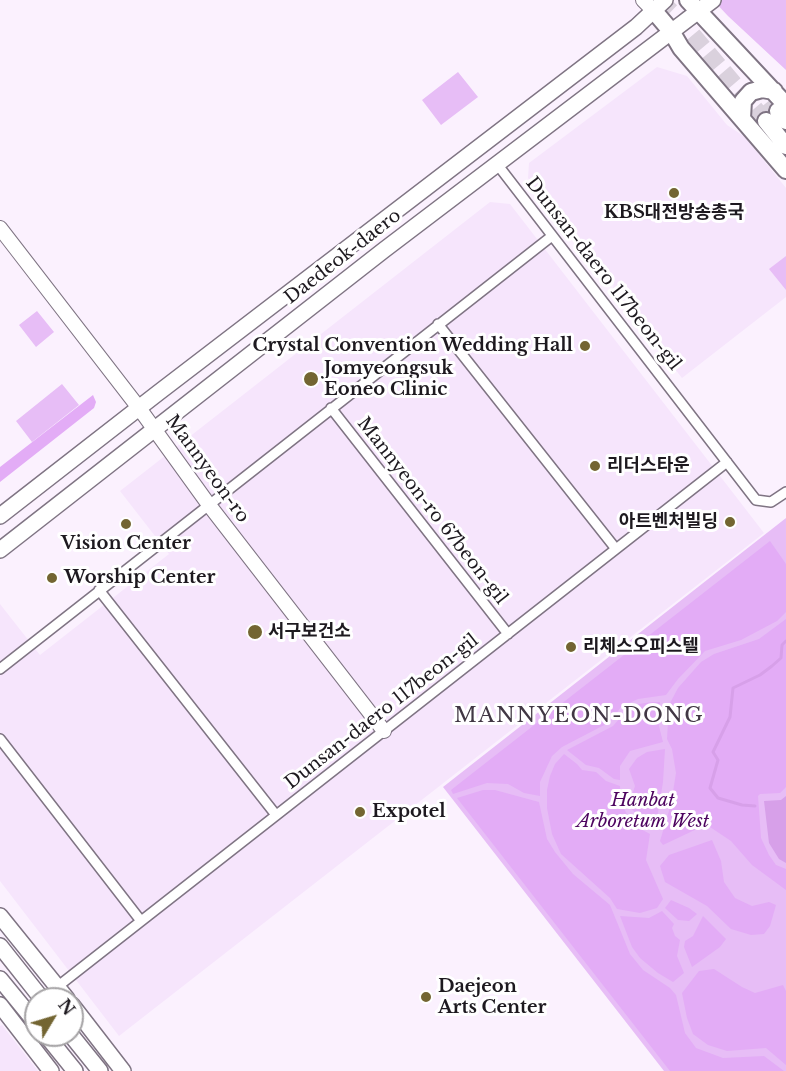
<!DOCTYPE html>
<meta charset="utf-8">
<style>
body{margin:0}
#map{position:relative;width:786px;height:1071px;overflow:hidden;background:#fbf1fe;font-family:"Libre Baskerville",serif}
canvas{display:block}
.north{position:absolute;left:24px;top:987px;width:60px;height:60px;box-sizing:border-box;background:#fff;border:2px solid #a5a3a5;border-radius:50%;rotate:52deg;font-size:16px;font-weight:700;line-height:24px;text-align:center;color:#1d191f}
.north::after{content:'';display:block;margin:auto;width:21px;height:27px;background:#736532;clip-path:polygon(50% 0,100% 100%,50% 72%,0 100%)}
</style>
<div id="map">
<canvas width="786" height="1071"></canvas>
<div class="north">N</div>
</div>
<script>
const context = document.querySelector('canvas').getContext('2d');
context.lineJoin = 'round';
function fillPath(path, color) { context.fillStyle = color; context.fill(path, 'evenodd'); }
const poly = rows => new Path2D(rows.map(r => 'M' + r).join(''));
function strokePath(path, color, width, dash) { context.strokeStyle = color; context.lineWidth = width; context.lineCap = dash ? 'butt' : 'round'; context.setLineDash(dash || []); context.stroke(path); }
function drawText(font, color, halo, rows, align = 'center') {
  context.font = font + ' "Libre Baskerville","Noto Sans KR",serif'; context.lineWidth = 6; context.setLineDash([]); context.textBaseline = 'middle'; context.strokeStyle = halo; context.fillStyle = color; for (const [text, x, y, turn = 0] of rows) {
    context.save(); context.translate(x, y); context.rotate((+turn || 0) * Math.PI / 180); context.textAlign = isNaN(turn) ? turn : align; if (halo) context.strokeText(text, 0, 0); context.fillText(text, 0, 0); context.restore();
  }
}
fillPath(poly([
 [657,67,687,76,727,125,745,137,786,188,786,297,682,378,613,290,614,280,604,268,596,266,528,178,529,163],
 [490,202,510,204,764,533,119,1036,0,881,0,604,40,655,169,554,120,491],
 [2,1025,38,1071,0,1071,0,1026]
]), '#f6e5fc');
fillPath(poly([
 [713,0,786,0,786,70,728,16],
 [458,72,478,97,441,125,422,100],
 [786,256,786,290,769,269],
 [37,311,54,332,36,347,19,325],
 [62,384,79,405,32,442,16,421],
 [786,518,786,1071,664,1071,443,787]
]), '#e7bdf6');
fillPath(poly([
 [93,395,96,402,94,408,0,482,0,467],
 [770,541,786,564,786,612,777,621,741,640,705,651,678,679,666,695,638,699,621,707,610,722,562,747,552,756,540,782,540,796,524,793,508,784,487,783,453,794,451,790],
 [786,619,786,787,780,793,760,794,758,796,761,838,769,855,776,865,786,869,786,890,752,865,731,841,710,827,699,828,663,845,660,841,671,804,676,773,672,749,667,739,669,705,678,688,701,662,714,654,759,639],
 [652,702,660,702,658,722,663,742,630,751,620,766,620,780,614,779,599,768,586,765,567,750,613,726,627,710,639,704],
 [665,749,663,782,657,819,653,829,644,825,632,809,631,798,635,786,629,769,637,758,647,752],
 [564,754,577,764,582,770,596,772,606,781,620,786,621,803,628,816,637,827,650,834,646,860,663,899,657,908,640,913,617,909,610,898,561,854,552,834,547,808,547,790,550,776,555,764],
 [483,790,495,790,539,802,547,839,555,852,573,874,610,905,630,954,643,970,670,988,676,995,685,1033,696,1048,723,1058,764,1056,784,1071,670,1071,457,798],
 [712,840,721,861,724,882,735,898,752,906,769,902,776,905,770,926,764,934,751,935,731,929,707,906,665,882,660,866,669,855],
 [671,900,689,908,697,914,689,921,678,920,665,908],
 [662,911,674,924,672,928,675,936,680,940,677,956,684,973,673,982,658,973,640,958,632,947,620,916,649,918],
 [703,916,726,939,720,947,692,967,684,947,685,941,693,936],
 [714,969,742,987,755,993,783,985,786,991,786,1065,766,1048,727,1051,708,1045,693,1034,687,1018,682,993,699,971]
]), '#e3acf6');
fillPath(poly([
 [786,796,786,863,779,859,769,843,764,801,781,800]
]), '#d7a0e9');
strokePath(poly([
 [755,806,742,805,718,798,710,788,718,760,713,752,730,717,733,688,760,675,772,666,781,658,782,645,786,641]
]), '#d7a0e9', 3);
strokePath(poly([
 [660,0,681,20,766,121],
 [754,82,778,111]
]), '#dad1dd', 16, [16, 8]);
const street = poly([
 [497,164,756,500,771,502,786,492],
 [438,324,616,549],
 [331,408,508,634],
 [99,590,276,815],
 [0,669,552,236],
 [0,739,141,921],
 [57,987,727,462]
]);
const secondary = poly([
 [643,0,654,11],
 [0,228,139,408,209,505,384,731]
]);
const primary = poly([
 [0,516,158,393,636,27,665,0],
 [0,550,384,250,713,0],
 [0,916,67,999],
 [0,946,42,999],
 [0,979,36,1023],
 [0,1005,51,1071],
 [72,1005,123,1071],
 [46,1035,75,1071],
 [71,1035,100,1071]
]);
const highway = poly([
 [688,0,786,105],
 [654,11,671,31,681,48,786,170],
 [778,111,786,121],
 [742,118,743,101,751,92,762,89,774,91],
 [766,121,786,146]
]);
strokePath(street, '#7f7483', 12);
strokePath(secondary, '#7f7483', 16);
strokePath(primary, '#7f7483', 18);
strokePath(highway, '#7f7483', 20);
strokePath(street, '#fff', 9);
strokePath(secondary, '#fff', 14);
strokePath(primary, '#fff', 15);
strokePath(highway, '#fff', 16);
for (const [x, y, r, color] of [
 [674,193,6,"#736532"],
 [585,346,6,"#736532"],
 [311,379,8,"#736532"],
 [595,466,6,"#736532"],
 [730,522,6,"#736532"],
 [126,524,6,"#736532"],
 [52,578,6,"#736532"],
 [255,632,8,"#736532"],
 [571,647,6,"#736532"],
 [360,812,6,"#736532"],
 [426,997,6,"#736532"]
]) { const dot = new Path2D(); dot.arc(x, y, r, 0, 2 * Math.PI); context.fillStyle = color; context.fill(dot); strokePath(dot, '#fff', 2); }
drawText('bold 18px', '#1d191f', '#fff', [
 ["KBS대전방송총국",674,213,"center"],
 ["Crystal Convention Wedding Hall",573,346,"right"],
 ["Jomyeongsuk",324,369],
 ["Eoneo Clinic",324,390],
 ["리더스타운",607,466],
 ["아트벤처빌딩",718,522,"right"],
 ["Vision Center",126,544,"center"],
 ["Worship Center",64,578],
 ["서구보건소",268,632],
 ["리체스오피스텔",583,647],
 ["Expotel",372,812],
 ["Daejeon",438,987],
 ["Arts Center",438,1008]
], 'left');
drawText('18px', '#1d191f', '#fff', [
 ["Daedeok-daero",343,257,-38],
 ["Dunsan-daero 117beon-gil",603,274,52],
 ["Mannyeon-ro",207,469,54],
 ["Mannyeon-ro 67beon-gil",432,511,52],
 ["Dunsan-daero 117beon-gil",382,712,-38]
]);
drawText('italic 18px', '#4d045f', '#fff', [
 ["Hanbat",643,801],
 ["Arboretum West",643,822]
]);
context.letterSpacing = '1.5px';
drawText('21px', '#413744', '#fff', [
 ["MANNYEON-DONG",579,716]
]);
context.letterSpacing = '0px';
</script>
